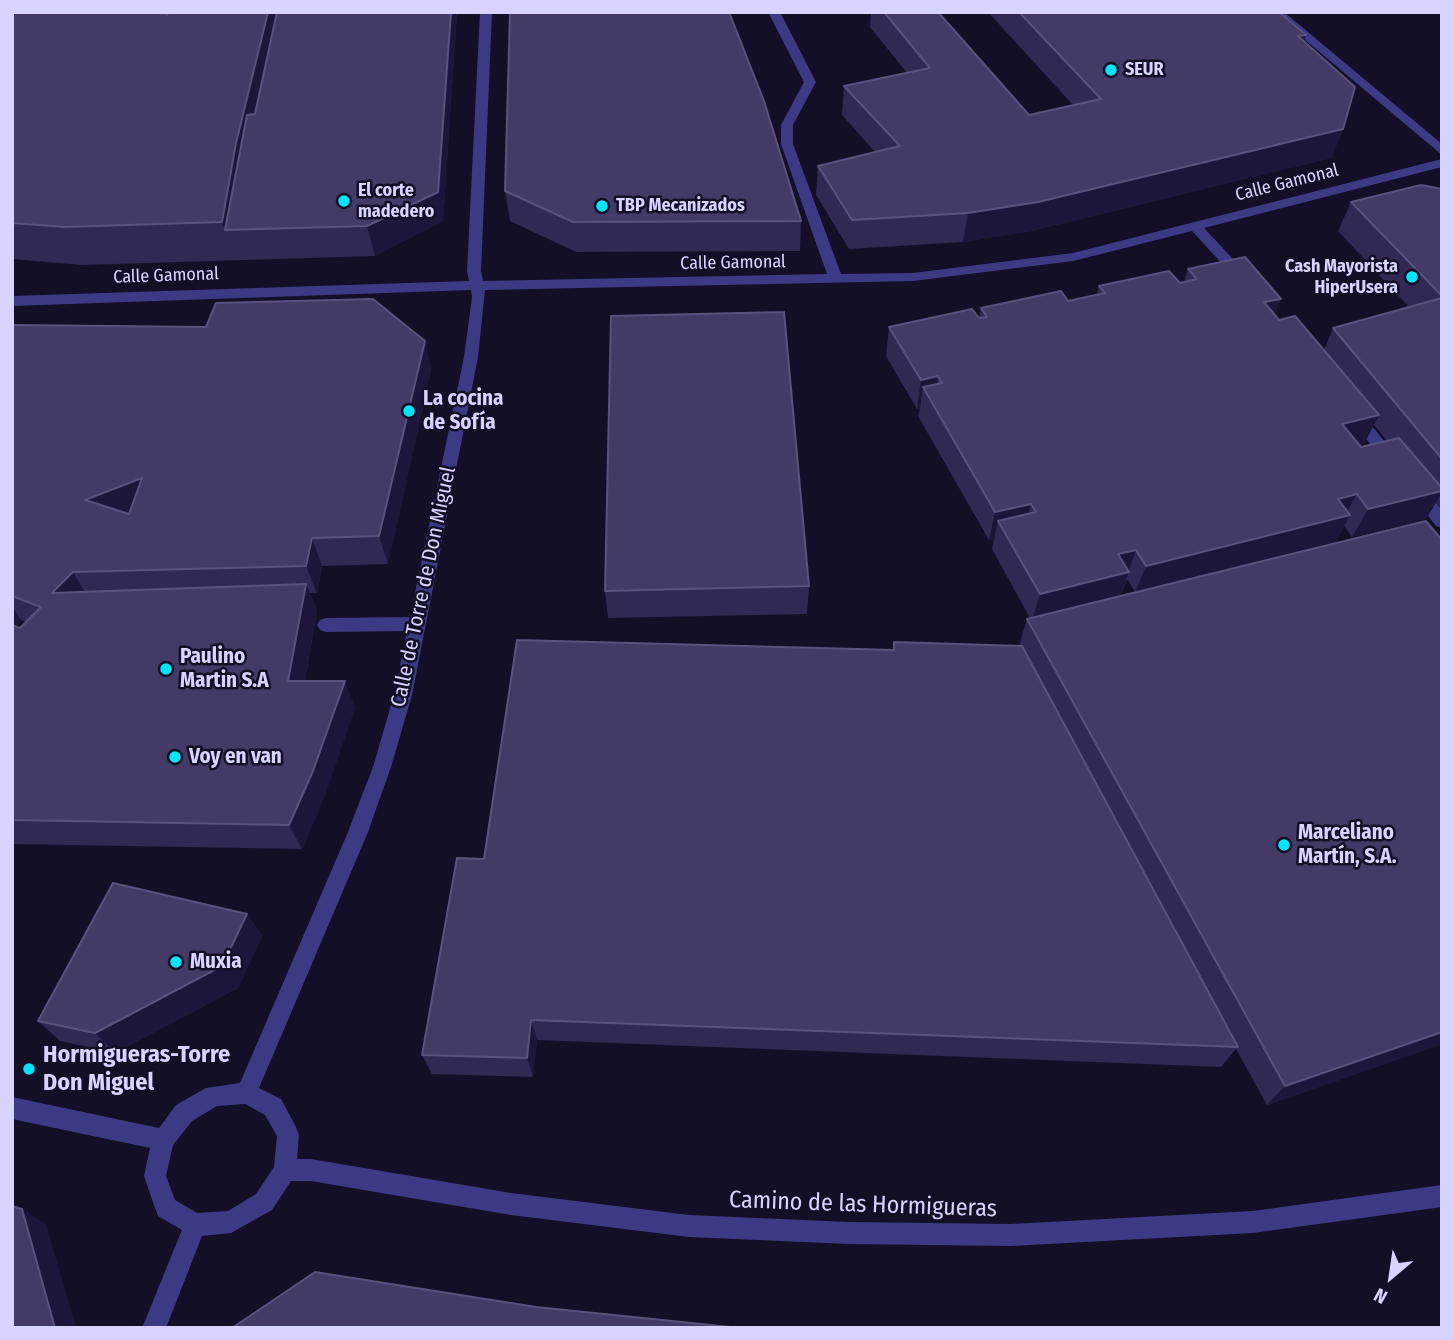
<!DOCTYPE html>
<meta charset="utf-8">
<style>
body{margin:0}
#map{position:relative;width:1454px;height:1340px;overflow:hidden;background:#130f26;font-family:"Fira Sans Condensed",sans-serif}
canvas{display:block}
.frame{position:absolute;inset:0;border:14px solid #d9d4ff;pointer-events:none}
.north{position:absolute;left:1356px;top:1242px;width:70px;height:70px;-webkit-text-stroke:5px #130f26;paint-order:stroke;rotate:209deg;font-size:19px;font-weight:700;line-height:28px;text-align:center;color:#d9d4ff}
.north::after{content:'';display:block;margin:auto;width:24px;height:32px;background:#d9d4ff;clip-path:polygon(50% 0,100% 100%,50% 72%,0 100%)}
</style>
<div id="map">
<canvas width="1454" height="1340"></canvas>
<div class="frame"></div>
<div class="north">N</div>
</div>
<script>
const context = document.querySelector('canvas').getContext('2d');
context.lineJoin = 'round';
const poly = rows => new Path2D(rows.map(r => 'M' + r).join(''));
function fillPath(path, color) { context.fillStyle = color; context.fill(path, 'evenodd'); }
function strokePath(path, color, width, dash) { context.strokeStyle = color; context.lineWidth = width; context.lineCap = dash ? 'butt' : 'round'; context.setLineDash(dash || []); context.stroke(path); }
function drawText(font, color, halo, rows, align = 'center') {
  context.font = font + ' "Fira Sans Condensed",sans-serif'; context.lineWidth = 5; context.setLineDash([]); context.textBaseline = 'middle'; context.strokeStyle = halo; context.fillStyle = color; for (const [text, x, y, turn = 0] of rows) {
    context.save(); context.translate(x, y); context.rotate((+turn || 0) * Math.PI / 180); context.textAlign = isNaN(turn) ? turn : align; if (halo) context.strokeText(text, 0, 0); context.fillText(text, 0, 0); context.restore();
  }
}
fillPath(poly([
 [480,12,492,12,481,271,483,281,827,274,781,144,781,125,804,82,768,12,780,12,816,82,793,125,793,144,841,274,913,273,1073,253,1442,159,1442,167,1204,228,1248,275,1250,278,1243,282,1238,281,1192,231,1073,261,913,281,485,290,478,357,412,695,391,767,368,832,259,1088,281,1099,296,1127,299,1135,297,1159,311,1159,511,1193,689,1215,849,1222,1011,1224,1253,1211,1442,1185,1442,1207,1253,1233,1011,1246,849,1244,689,1237,511,1215,311,1181,291,1181,272,1210,231,1233,202,1236,166,1328,142,1328,182,1230,158,1216,155,1208,144,1176,150,1148,12,1119,12,1097,159,1128,176,1105,206,1088,240,1083,348,832,373,767,394,695,407,631,326,632,320,630,317,625,320,620,326,618,410,617,464,357,472,297,471,290,12,306,12,296,469,281,467,271,480,12],
 [245,1104,265,1115,277,1136,274,1167,256,1194,228,1211,197,1213,175,1200,166,1176,173,1145,192,1121,217,1106,245,1104],
 [1272,12,1284,12,1442,144,1442,155,1272,12],
 [1356,411,1361,412,1396,456,1399,460,1396,464,1386,464,1351,420,1348,416,1356,411],
 [1418,486,1424,488,1442,510,1442,528,1436,526,1412,496,1410,492,1418,486]
]), '#3d3a85');
fillPath(poly([
 [12,12,167,12,168,14,169,12,457,12,443,221,375,256,82,265,12,259],
 [871,12,938,12,1029,115,1073,105,988,12,1279,12,1306,35,1304,41,1343,129,1331,158,1031,231,963,242,849,249,816,195,818,166,875,152,842,115,844,86,907,73,870,27],
 [1442,189,1442,509,1436,502,1426,519,1352,537,1344,526,1335,543,1442,540,1442,1044,1267,1105,1236,1049,1221,1067,537,1040,533,1077,432,1074,422,1055,484,859,893,650,894,642,1019,646,1027,619,1030,618,992,549,994,539,989,540,918,416,920,409,917,409,886,356,889,327,979,318,981,308,1068,301,1097,295,1099,286,1180,283,1184,282,1188,269,1281,299,1274,315,1279,320,1324,350,1333,328,1409,307,1338,231,1351,202],
 [1374,425,1387,441,1361,447,1359,445,1364,444],
 [1127,579,1135,592,1121,595],
 [505,191,801,221,800,251,576,252,510,221],
 [12,325,425,341,431,370,388,564,322,566,317,593,310,593,317,611,305,681,355,707,325,795,302,849,12,844],
 [21,620,26,622,20,628,16,626],
 [809,586,807,614,608,618,605,591],
 [247,914,262,936,238,988,115,1053,60,1041,38,1021]
]), '#312854');
fillPath(poly([
 [268,12,287,12,225,230,222,222,236,143],
 [451,12,457,12,443,221,375,256,367,226],
 [1306,35,1296,64,1298,36],
 [1343,129,1331,158,1031,231,963,242,968,213],
 [1281,299,1269,328,1264,302],
 [425,341,431,370,388,564,379,536],
 [938,376,934,405,923,387,920,409,917,409,921,380],
 [1379,415,1364,444,1328,453,1342,424],
 [142,478,156,506,101,528,85,500],
 [1442,491,1442,493,1426,519,1352,537,1368,509],
 [1357,494,1344,517,1350,515,1335,543,1135,593,1146,566,1338,499],
 [1031,504,1024,532,998,521,994,539,989,540,995,512],
 [312,538,322,566,317,593,306,566],
 [1136,550,1119,600,1032,621,1040,594,1118,554],
 [73,572,89,599,52,593],
 [306,584,317,611,300,707,288,681],
 [12,607,21,620,12,631],
 [345,681,355,707,325,795,302,849,289,825],
 [247,914,262,936,238,988,115,1053,95,1033],
 [531,1020,537,1040,533,1077,527,1058],
 [1442,1032,1442,1044,1267,1105,1285,1086],
 [22,1209,46,1224,76,1328,55,1328]
]), '#1d163a');
const building = poly([
 [12,12,166,12,167,15,169,12,268,12,236,143,222,222,65,227,12,223,12,12],
 [277,12,451,12,438,192,367,226,225,230,247,115,255,114,277,12],
 [510,12,729,12,764,101,801,221,573,222,505,191,510,12],
 [884,12,938,12,1029,115,1101,99,1019,12,1279,12,1306,35,1298,36,1355,87,1343,129,1038,202,968,213,852,220,818,166,900,146,844,86,930,68,884,12],
 [1421,185,1442,189,1442,296,1351,202,1421,185],
 [1245,257,1281,299,1264,302,1279,320,1295,316,1379,415,1342,424,1361,447,1399,438,1442,488,1442,491,1368,509,1357,494,1338,499,1350,515,1146,566,1136,550,1118,554,1129,572,1040,594,998,521,1036,512,1031,504,995,512,923,387,942,383,938,376,921,380,889,327,972,309,979,318,987,317,981,308,1061,291,1068,301,1105,293,1099,286,1169,271,1180,283,1197,279,1188,269,1245,257],
 [1442,298,1442,459,1333,328,1442,298],
 [373,299,425,341,379,536,312,538,306,566,73,572,52,593,306,584,288,681,345,681,313,771,289,825,12,820,12,625,20,628,41,607,12,596,12,325,206,327,216,303,373,299],
 [142,478,129,514,85,500,142,478],
 [784,312,809,586,605,591,611,316,784,312],
 [1426,521,1442,540,1442,1032,1285,1086,1027,619,1426,521],
 [517,640,894,650,894,642,1022,646,1238,1047,531,1020,527,1058,422,1055,457,858,484,859,517,640],
 [113,883,247,914,222,966,95,1033,38,1021,113,883],
 [12,1206,22,1209,55,1328,12,1328,12,1206],
 [315,1272,536,1307,740,1328,232,1328,315,1272]
]);
fillPath(building, '#433a66');
strokePath(building, '#5a527e', 2);
for (const [x, y, r, color] of [
 [1111,70,7,"#00e5ff"],
 [344,201,7,"#00e5ff"],
 [602,206,7,"#00e5ff"],
 [1412,277,7,"#00e5ff"],
 [409,411,7,"#00e5ff"],
 [166,669,7,"#00e5ff"],
 [175,757,7,"#00e5ff"],
 [1284,845,7,"#00e5ff"],
 [176,962,7,"#00e5ff"],
 [29,1069,7,"#00e5ff"]
]) { const dot = new Path2D(); dot.arc(x, y, r, 0, 2 * Math.PI); context.fillStyle = color; context.fill(dot); strokePath(dot, '#130f26', 2.5); }
drawText('bold 18px', '#d9d4ff', '#130f26', [
 ["SEUR",1125,70],
 ["El corte",358,191],
 ["madedero",358,212],
 ["TBP Mecanizados",616,206],
 ["Cash Mayorista",1398,267,"right"],
 ["HiperUsera",1398,288,"right"]
], 'left');
drawText('18px', '#d9d4ff', '#130f26', [
 ["Calle Gamonal",1287,183,-14],
 ["Calle Gamonal",733,263,-1],
 ["Calle Gamonal",166,276,-2]
]);
drawText('bold 21px', '#d9d4ff', '#130f26', [
 ["La cocina",423,399],
 ["de Sofía",423,423],
 ["Paulino",180,657],
 ["Martin S.A",180,681],
 ["Voy en van",189,757],
 ["Marceliano",1298,833],
 ["Martín, S.A.",1298,857],
 ["Muxia",190,962]
], 'left');
drawText('21px', '#d9d4ff', '#130f26', [
 ["Calle de Torre de Don Miguel",424,587,-78]
]);
drawText('bold 24px', '#d9d4ff', '#130f26', [
 ["Hormigueras-Torre",43,1055],
 ["Don Miguel",43,1083]
], 'left');
drawText('24px', '#d9d4ff', '#130f26', [
 ["Camino de las Hormigueras",863,1205,2]
]);
</script>
